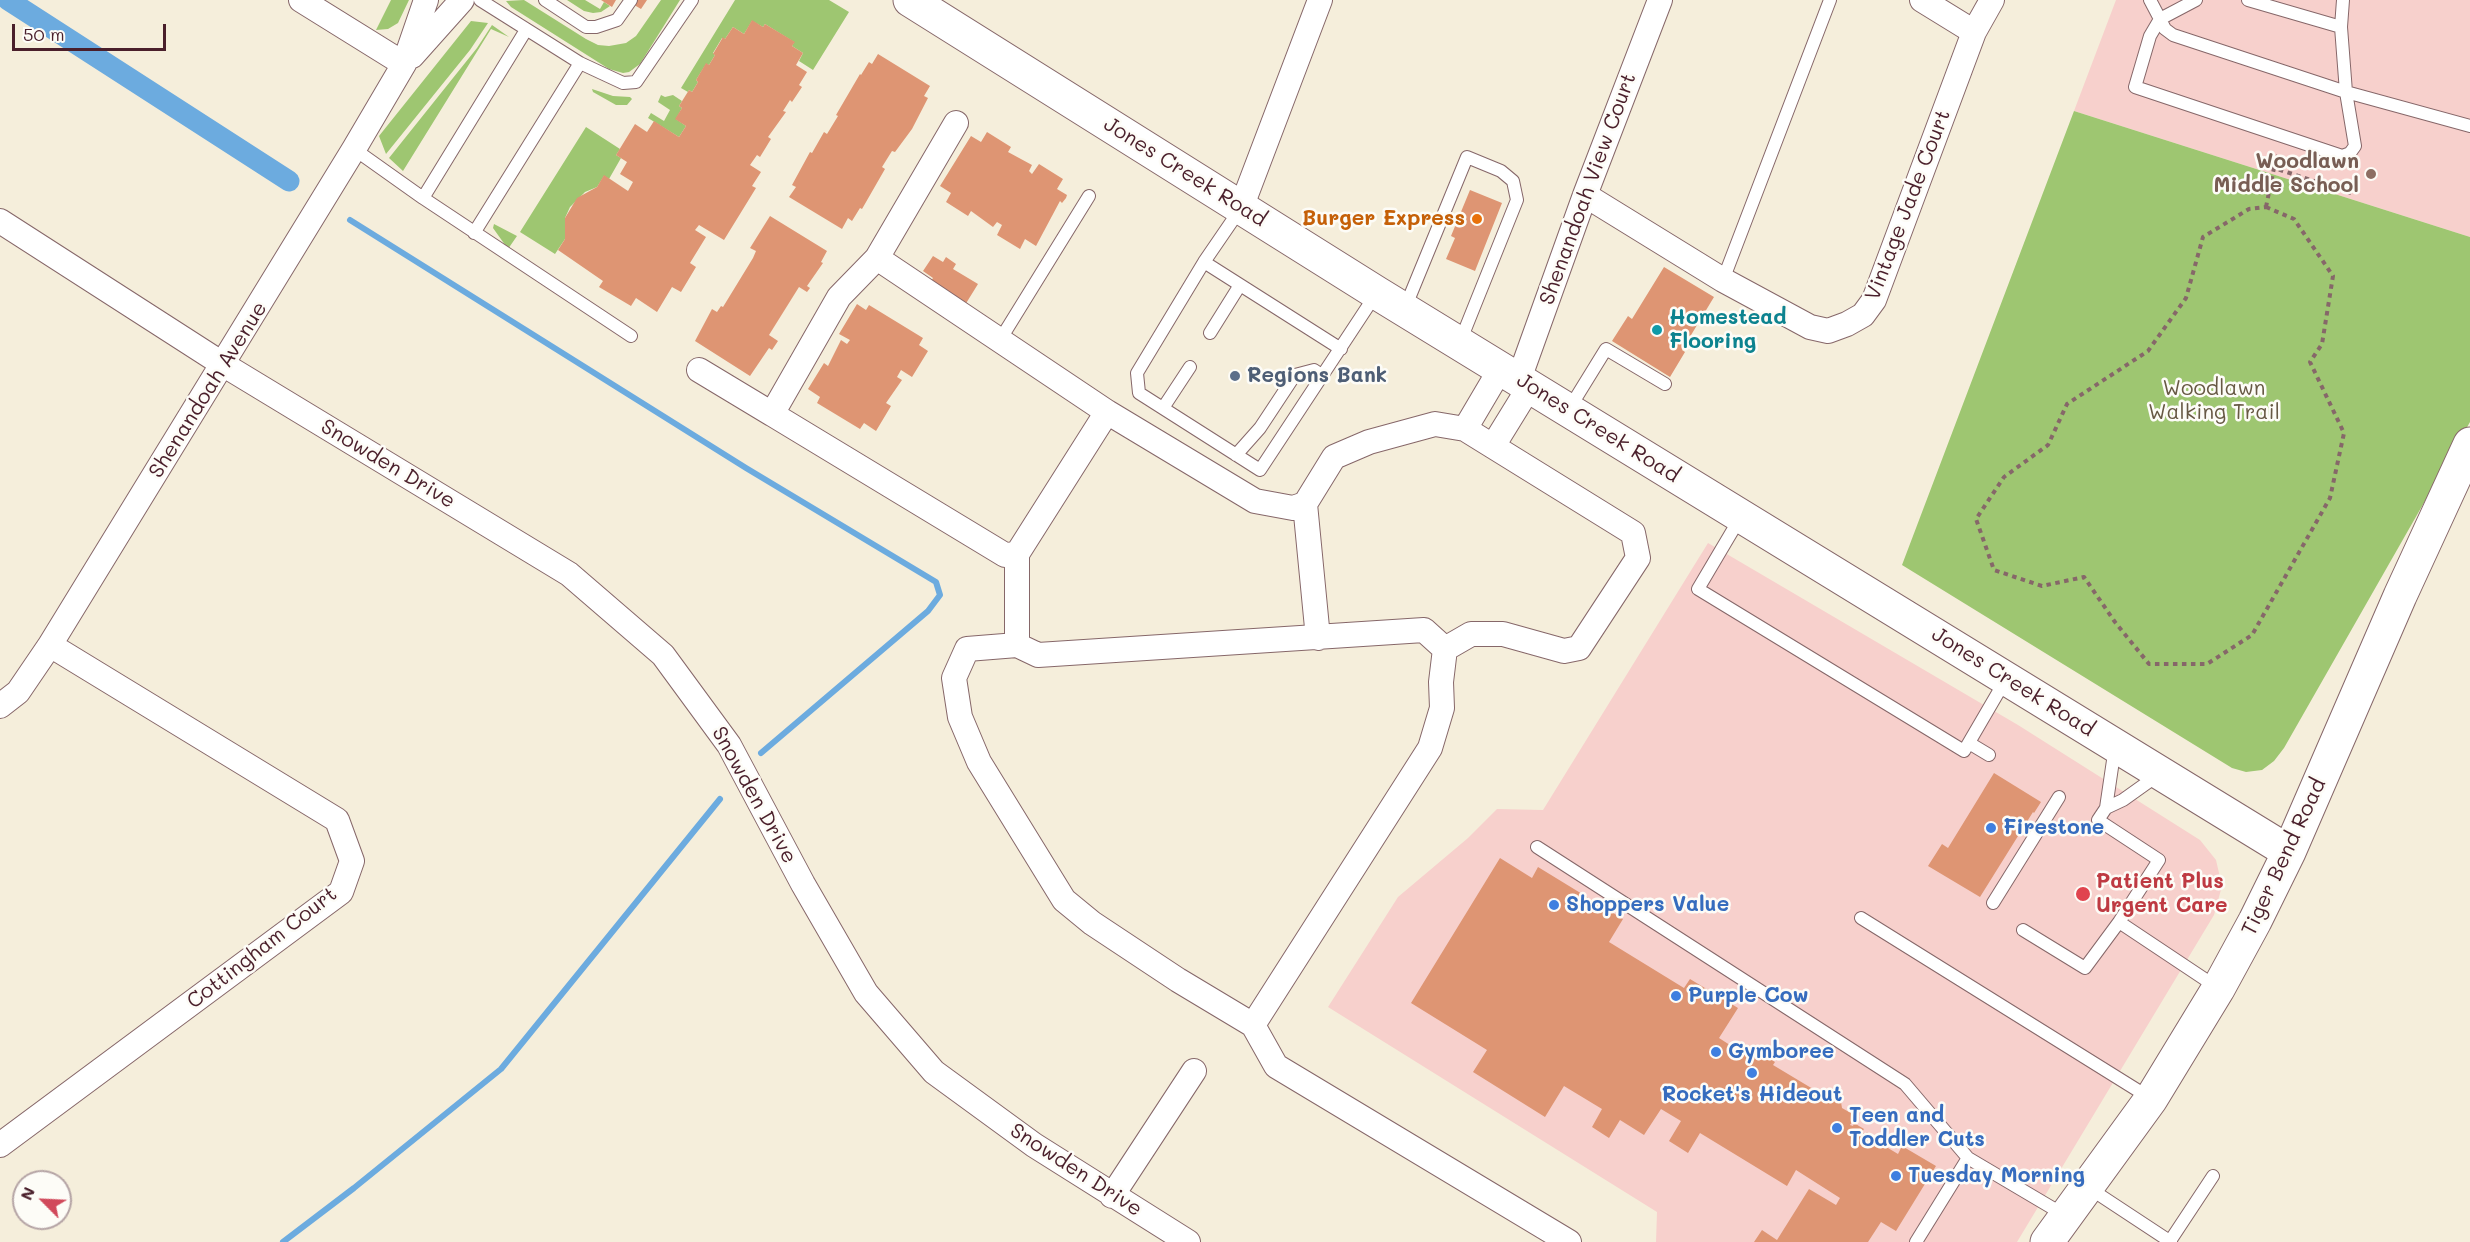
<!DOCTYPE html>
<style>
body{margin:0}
#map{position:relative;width:2470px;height:1242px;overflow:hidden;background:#f5eedb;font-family:Mali,sans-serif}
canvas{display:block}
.north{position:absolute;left:12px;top:1170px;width:60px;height:60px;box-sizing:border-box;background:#fdfcf7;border:2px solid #b5a4a5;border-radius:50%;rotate:294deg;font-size:16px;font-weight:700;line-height:24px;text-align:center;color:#4a1f2b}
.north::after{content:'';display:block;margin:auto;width:21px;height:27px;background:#d1495b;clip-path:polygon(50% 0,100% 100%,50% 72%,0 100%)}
.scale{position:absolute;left:12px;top:24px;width:154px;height:27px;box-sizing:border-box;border:3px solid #4a1f2b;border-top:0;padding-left:8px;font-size:18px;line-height:21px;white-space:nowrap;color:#4a1f2b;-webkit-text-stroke:4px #fdfcf7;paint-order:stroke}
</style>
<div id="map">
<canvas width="2470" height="1242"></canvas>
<div class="north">N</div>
<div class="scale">50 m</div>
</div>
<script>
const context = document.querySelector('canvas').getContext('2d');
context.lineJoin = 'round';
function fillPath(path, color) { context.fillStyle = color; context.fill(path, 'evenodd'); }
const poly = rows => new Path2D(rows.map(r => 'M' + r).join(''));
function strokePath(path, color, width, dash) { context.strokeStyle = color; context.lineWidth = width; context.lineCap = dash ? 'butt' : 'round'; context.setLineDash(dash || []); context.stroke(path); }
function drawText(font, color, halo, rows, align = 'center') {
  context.font = font + ' Mali,sans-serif'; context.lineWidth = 5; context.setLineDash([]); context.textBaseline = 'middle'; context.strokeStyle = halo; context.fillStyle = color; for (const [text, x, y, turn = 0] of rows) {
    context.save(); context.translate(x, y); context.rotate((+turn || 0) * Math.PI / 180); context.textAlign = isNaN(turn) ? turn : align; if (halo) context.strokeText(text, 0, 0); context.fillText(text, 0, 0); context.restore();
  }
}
fillPath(poly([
 [2116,0,2470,0,2470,237,2074,111],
 [1708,543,2018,725,2200,840,2216,860,2222,886,2214,915,2017,1242,1656,1242,1657,1212,1328,1007,1398,897,1468,838,1497,809,1543,810]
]), '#f7d0cc');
fillPath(poly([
 [391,0,409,0,398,23,388,29,376,30],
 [524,0,586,39,598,45,609,46,626,43,636,36,661,0,680,0,640,64,629,72,623,73,609,69,511,7,506,1],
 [567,0,585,0,600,9,604,2,610,6,601,12,593,13,584,11],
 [735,0,829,0,849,12,813,70,799,61,803,53,792,46,794,42,765,24,763,27,752,21,744,34,733,27,725,39,722,38,713,53,715,55,709,65,706,64,696,80,698,82,692,92,689,90,688,92,681,88],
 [471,21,488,23,470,50,386,154,379,136],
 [492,25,509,37,491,29,403,171,389,158,477,48],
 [592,89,613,96,630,97,632,99,627,105,616,105,593,92],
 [661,95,665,97,673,95,682,101,679,106,682,108,676,119,686,126,679,137,648,118,651,113,664,121,670,110,658,102],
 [2074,111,2470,237,2470,422,2284,748,2274,761,2262,770,2246,772,2232,768,1902,565],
 [586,127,620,149,616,155,621,158,609,179,604,176,597,187,585,192,570,207,565,218,565,239,555,254,520,232],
 [494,224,517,236,508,249,493,228]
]), '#9ec671');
strokePath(poly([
 [350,220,746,468,936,582,940,595,928,611,761,753],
 [283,1242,354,1188,501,1069,720,799]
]), '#6cabdf', 6);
strokePath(poly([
 [8,0,289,181]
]), '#6cabdf', 21);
fillPath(poly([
 [601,0,616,0,612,7],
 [626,0,647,0,641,9],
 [752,20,763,27,765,24,795,42,792,46,803,53,796,65,807,72,799,85,802,87,792,102,790,100,783,111,786,112,768,137,771,139,760,157,757,155,750,165,761,172,752,186,756,188,724,240,699,225,695,230,706,237,690,263,696,267,681,292,672,287,657,312,636,298,631,306,599,287,603,281,558,250,565,239,565,218,577,198,597,187,604,175,628,191,633,182,620,174,627,162,616,155,635,124,647,132,654,121,679,137,686,126,675,119,682,108,679,106,689,90,692,92,698,82,696,80,706,63,709,65,715,55,713,54,723,37,725,39,733,27,744,34],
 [878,54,930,86,924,96,928,98,912,129,895,152,892,151,882,167,885,169,862,209,860,208,852,221,848,218,842,229,789,197,796,187,792,185,810,152,812,153,824,132,827,134,838,116,836,115,860,74,861,75,869,62,872,64],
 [987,132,1011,147,1008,152,1032,165,1029,171,1032,174,1039,164,1063,179,1057,189,1067,195,1066,198,1062,203,1060,201,1036,246,1025,239,1020,249,997,235,1002,225,997,222,993,227,971,211,968,216,946,202,951,193,940,186,971,136,981,142],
 [1470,190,1502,203,1475,271,1446,259,1455,238,1451,236],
 [770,216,827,251,821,262,823,263,807,286,810,288,807,292,799,287,769,335,778,341,772,350,769,348,750,376,695,341,712,309,717,312,721,306,723,307,753,258,756,251,750,248],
 [933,256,943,262,946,257,956,264,953,269,978,284,965,305,930,283,933,278,923,271],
 [1664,267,1714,297,1682,350,1685,352,1670,377,1612,341,1628,316,1632,319],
 [857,304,866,310,869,305,923,338,919,345,928,351,912,377,901,370,897,377,902,380,886,403,891,406,876,431,864,423,860,429,817,403,820,397,808,389,824,363,828,366,841,340,847,344,850,340,839,334],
 [1994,773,2041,802,2034,813,2033,812,1980,897,1928,866,1942,844,1948,848],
 [1500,858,1532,878,1538,867,1623,919,1609,942,1684,988,1690,979,1738,1008,1719,1038,1747,1056,1753,1047,1760,1052,1762,1049,1769,1054,1767,1057,1775,1062,1773,1065,1818,1092,1820,1089,1841,1102,1842,1108,1856,1116,1850,1125,1853,1126,1854,1123,1864,1129,1862,1132,1865,1134,1867,1132,1885,1143,1883,1145,1898,1154,1902,1146,1936,1166,1896,1231,1881,1222,1868,1242,1754,1242,1762,1230,1777,1240,1809,1189,1836,1205,1840,1198,1796,1170,1787,1186,1700,1133,1688,1153,1669,1141,1681,1121,1661,1109,1644,1135,1620,1120,1609,1138,1592,1127,1602,1109,1564,1086,1545,1117,1473,1072,1487,1050,1411,1003]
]), '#de9573');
const lane = poly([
 [480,0,580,63,623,83,636,82,692,0],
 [545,0,586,27,596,27,617,20,631,0],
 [2150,0,2160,19,2165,29,2173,35,2346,92,2355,146,2350,153,2342,156,2135,87,2150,36,2160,19,2196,0],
 [2248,0,2341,27],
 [2343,0,2341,27,2346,92,2470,126],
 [354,149,423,198,631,336],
 [423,198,526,30],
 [1241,208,1204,262,1137,373,1139,393,1260,470,1376,294],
 [474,233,580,63],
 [1204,262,1341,349],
 [1723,280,1830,0],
 [1405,308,1467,157,1501,171,1513,181,1517,200,1460,342],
 [1210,333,1240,285],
 [1000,340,1089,196],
 [1163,408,1190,367],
 [1569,409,1606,349,1665,384],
 [1236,455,1260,428,1295,375,1314,370,1323,376],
 [1740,518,1698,589,1964,751,2006,679],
 [1969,743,1989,755],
 [2106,808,2123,800,2158,775],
 [1537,847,1905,1084,1968,1158],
 [1993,903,2059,797],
 [1861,918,2150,1098],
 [2119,922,2218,988],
 [2023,930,2085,968,2119,922,2159,860,2098,820,2106,808,2115,747],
 [2089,1188,2171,1242],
 [2170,1241,2213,1176],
 [1916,1242,1968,1158,2066,1216]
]);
const street = poly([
 [301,0,404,64],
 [1922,0,1974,32],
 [412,56,462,0],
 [1585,195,1723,280,1810,327,1828,331,1847,324,1863,315,1874,300,1974,32,1992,0],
 [1241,208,1320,0],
 [0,221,224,365,569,574,663,655,729,745,803,884,866,993,934,1072,1034,1145,1188,1242],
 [877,258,956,123],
 [699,370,772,414,839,297,877,258,1107,412,1255,501,1293,508,1305,504,1334,457,1369,442,1435,424,1465,429,1633,533,1638,558,1579,648,1564,651,1503,634,1471,634,1445,649],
 [1519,379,1585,195,1660,0],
 [772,414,1005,555,1017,554,1107,412],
 [1465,429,1501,368],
 [1493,446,1530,386],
 [1305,504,1318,638],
 [1017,554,1017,645,967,649,954,678,960,717,979,762,1064,900,1092,923,1178,980,1253,1025,1276,1066,1569,1242],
 [1017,645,1038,655,1424,630,1445,649,1441,682,1442,708,1430,748,1253,1025],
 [0,706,18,692,50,645,354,149,404,64,426,0],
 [0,1145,341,892,352,861,337,820,50,645],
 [1112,1196,1194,1071]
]);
const secondary = poly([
 [910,0,1377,293,2289,852],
 [2047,1242,2151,1099,2218,989,2255,921,2289,852,2400,596,2470,444]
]);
strokePath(lane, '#866769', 14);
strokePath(street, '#866769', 26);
strokePath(secondary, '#866769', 35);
strokePath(poly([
 [2274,168,2279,152],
 [2266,207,2294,219,2333,276,2322,344,2310,362,2344,433,2330,498,2252,635,2207,664,2149,664,2115,622,2084,577,2042,586,1994,570,1976,519,2004,477,2048,445,2067,404,2148,351,2186,298,2203,237,2249,209,2266,207],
 [2266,207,2274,168,2351,193]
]), '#866769', 4, [4.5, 4.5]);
strokePath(lane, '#fff', 12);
strokePath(street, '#fff', 24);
strokePath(secondary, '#fff', 33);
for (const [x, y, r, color] of [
 [2371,174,6,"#8d6e63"],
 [1477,219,6,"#e8710a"],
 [1657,330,6,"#0f9aa8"],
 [1235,376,6,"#5c6f8a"],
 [1991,828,6,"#3f7fe0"],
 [2083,894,8,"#e0444e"],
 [1554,905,6,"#3f7fe0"],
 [1676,996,6,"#3f7fe0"],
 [1716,1052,6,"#3f7fe0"],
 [1752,1073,6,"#3f7fe0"],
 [1837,1128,6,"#3f7fe0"],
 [1896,1176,6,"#3f7fe0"]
]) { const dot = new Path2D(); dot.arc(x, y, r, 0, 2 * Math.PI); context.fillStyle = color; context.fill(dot); strokePath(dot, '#fdfcf7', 2); }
drawText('bold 21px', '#785e54', '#fdfcf7', [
 ["Woodlawn",2359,162],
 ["Middle School",2359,186]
], 'right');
drawText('21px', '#4a1f2b', '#fdfcf7', [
 ["Jones Creek Road",1185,172,32],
 ["Shenandoah View Court",1588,189,-70],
 ["Vintage Jade Court",1908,205,-69],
 ["Shenandoah Avenue",208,390,-58],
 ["Jones Creek Road",1598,428,32],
 ["Snowden Drive",388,464,31],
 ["Jones Creek Road",2013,682,32],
 ["Snowden Drive",754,795,61],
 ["Tiger Bend Road",2284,857,-65],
 ["Cottingham Court",262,948,-38],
 ["Snowden Drive",1076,1170,33]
]);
drawText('bold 21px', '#c56008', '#fdfcf7', [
 ["Burger Express",1465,219]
], 'right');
drawText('bold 21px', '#0d838f', '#fdfcf7', [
 ["Homestead",1669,318],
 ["Flooring",1669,342]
], 'left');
drawText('bold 21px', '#4e5e75', '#fdfcf7', [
 ["Regions Bank",1247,376]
], 'left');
drawText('21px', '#675944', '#fdfcf7', [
 ["Woodlawn",2214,389],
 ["Walking Trail",2214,413]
]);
drawText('bold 21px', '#366cbe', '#fdfcf7', [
 ["Firestone",2003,828],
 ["Shoppers Value",1566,905],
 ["Purple Cow",1688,996],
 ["Gymboree",1728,1052],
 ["Rocket's Hideout",1752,1095,"center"],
 ["Teen and",1849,1116],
 ["Toddler Cuts",1849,1140],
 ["Tuesday Morning",1908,1176]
], 'left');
drawText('bold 21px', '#be3a42', '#fdfcf7', [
 ["Patient Plus",2096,882],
 ["Urgent Care",2096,906]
], 'left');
</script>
